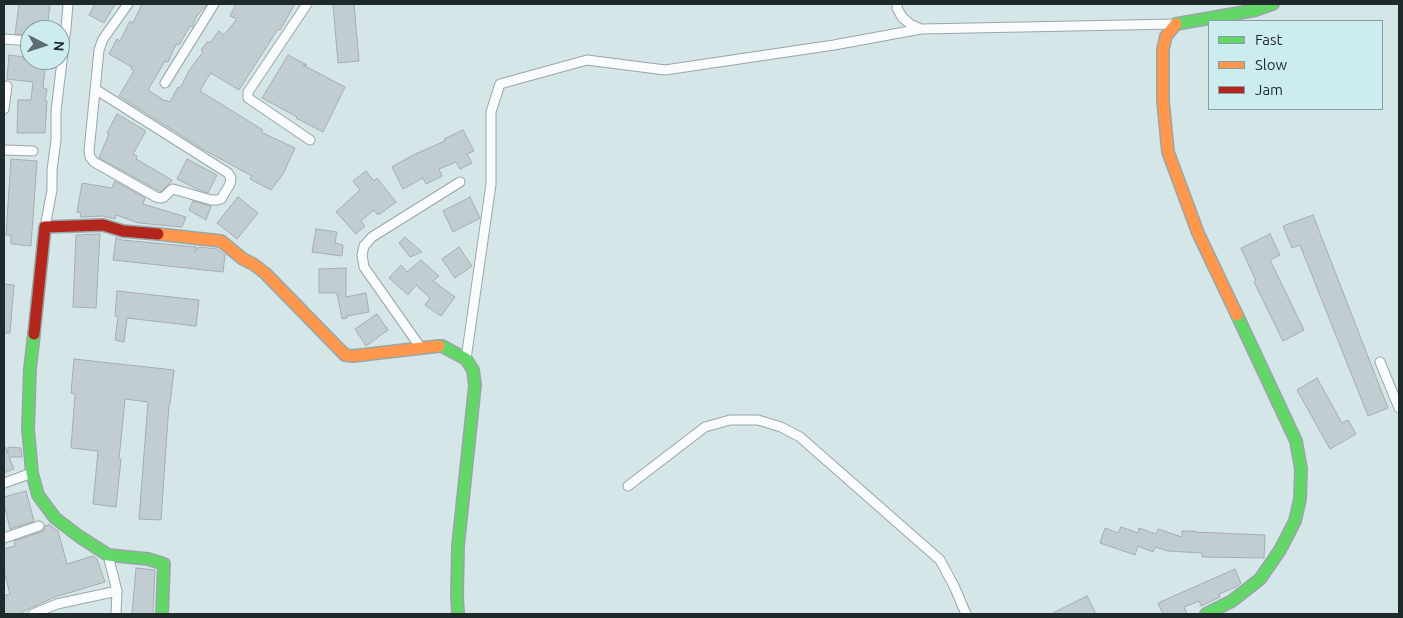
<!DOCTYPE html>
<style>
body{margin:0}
#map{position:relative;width:1403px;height:618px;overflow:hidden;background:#d5e6e8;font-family:Ubuntu,sans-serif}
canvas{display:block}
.frame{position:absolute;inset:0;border:5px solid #1f2a2c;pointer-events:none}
.legend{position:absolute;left:1208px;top:20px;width:175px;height:90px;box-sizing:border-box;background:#cdecf0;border:1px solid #879ea2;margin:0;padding:6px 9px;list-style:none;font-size:15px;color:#1f2a2c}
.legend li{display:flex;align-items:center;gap:10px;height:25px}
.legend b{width:25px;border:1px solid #879ea2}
.north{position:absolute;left:20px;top:20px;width:50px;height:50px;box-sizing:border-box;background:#cdecf0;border:1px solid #879ea2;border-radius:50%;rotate:95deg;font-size:14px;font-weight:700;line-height:20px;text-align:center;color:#1f2a2c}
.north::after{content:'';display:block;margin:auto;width:18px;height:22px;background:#5f6c6e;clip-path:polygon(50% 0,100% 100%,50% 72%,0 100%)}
</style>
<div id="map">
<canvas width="1403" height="618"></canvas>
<div class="frame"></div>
<ul class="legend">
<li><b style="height:6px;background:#63d668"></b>Fast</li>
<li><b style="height:6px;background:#ff974d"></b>Slow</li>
<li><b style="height:6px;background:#b3261e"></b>Jam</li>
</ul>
<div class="north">N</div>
</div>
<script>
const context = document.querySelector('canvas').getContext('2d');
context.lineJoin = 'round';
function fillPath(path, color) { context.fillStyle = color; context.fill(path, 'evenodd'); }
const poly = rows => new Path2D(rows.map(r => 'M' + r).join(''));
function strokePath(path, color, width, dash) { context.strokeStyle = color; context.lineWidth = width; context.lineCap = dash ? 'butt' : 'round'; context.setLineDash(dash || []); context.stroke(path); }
const building = poly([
 [19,4,50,4,47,30,30,30,30,35,15,34,19,4],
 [95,4,115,4,104,23,89,15,95,4],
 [142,4,207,4,196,17,192,27,190,26,179,45,176,44,168,62,165,61,148,90,165,101,165,100,170,102,178,87,180,88,190,69,203,52,201,50,208,41,210,43,219,31,224,35,237,19,230,16,236,4,295,4,280,30,278,29,239,90,211,73,206,80,200,91,263,130,261,132,295,148,283,174,271,190,250,179,252,176,204,150,119,96,134,71,131,69,132,67,109,54,117,39,120,41,130,21,133,23,142,4],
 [333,4,354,4,359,61,338,63,333,4],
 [9,55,24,57,24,60,46,60,43,88,47,89,45,101,47,101,45,133,17,133,18,100,31,100,33,82,7,79,9,55],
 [288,55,307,65,303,65,345,87,323,132,296,118,297,117,262,98,288,55],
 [117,114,146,131,133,154,137,156,136,159,172,180,169,184,161,192,99,158,109,134,107,133,117,114],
 [463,130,474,151,467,154,472,163,460,169,456,162,439,169,442,176,426,184,423,178,403,189,392,167,413,155,445,141,444,139,463,130],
 [11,159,37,161,31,246,11,244,11,235,6,235,11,159],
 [187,159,217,175,208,193,197,189,177,179,187,159],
 [366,171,374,181,377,178,396,202,380,214,377,214,374,210,361,221,365,226,356,234,336,212,360,190,353,181,366,171],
 [115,181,145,198,143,204,186,217,182,227,139,223,116,215,115,219,103,216,80,217,81,213,77,212,82,183,112,188,115,181],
 [238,197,258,213,237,239,217,223,238,197],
 [470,197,480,218,453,232,443,211,470,197],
 [193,201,211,206,206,220,189,210,193,201],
 [1313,215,1388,408,1368,416,1300,245,1292,248,1283,226,1313,215],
 [316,229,337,232,335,243,343,245,342,256,312,252,316,229],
 [100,234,96,308,73,307,76,235,100,234],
 [1270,234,1280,255,1270,260,1304,330,1283,341,1254,282,1256,281,1241,248,1270,234],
 [405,237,422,252,410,257,399,243,405,237],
 [116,238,122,240,197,247,195,252,199,247,217,249,225,255,223,272,113,260,116,238],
 [459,247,472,266,455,278,442,259,459,247],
 [421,260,439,276,433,281,455,297,441,316,425,305,430,298,416,285,408,295,389,278,401,265,407,272,421,260],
 [346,268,346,297,366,293,369,312,347,316,347,318,342,319,337,293,319,293,319,269,346,268],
 [4,284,14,285,10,333,4,333,4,284],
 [117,291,199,300,196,326,127,318,124,342,115,340,118,317,115,316,117,291],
 [377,314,388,330,366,346,355,329,377,314],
 [74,359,174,370,170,404,169,404,161,520,139,519,148,402,125,399,119,459,121,459,116,507,93,504,98,451,71,448,75,394,71,393,74,359],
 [1317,378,1342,423,1348,420,1356,434,1330,449,1297,390,1317,378],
 [4,444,8,454,8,447,21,448,22,457,9,457,14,469,4,473,4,444],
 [26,491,34,521,10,529,4,504,4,497,26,491],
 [49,525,58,531,67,564,93,556,97,559,105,582,55,597,22,612,23,614,4,614,4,596,10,594,4,571,4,549,15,546,14,541,41,532,44,530,45,526,49,525],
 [1121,527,1138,533,1139,528,1156,534,1158,529,1182,537,1182,531,1195,531,1195,532,1265,535,1264,558,1202,557,1202,553,1168,551,1155,547,1153,552,1138,546,1135,555,1100,543,1105,528,1118,533,1121,527],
 [136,568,155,570,153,614,132,614,136,568],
 [1235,569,1241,583,1236,587,1219,594,1220,597,1201,606,1199,601,1184,607,1187,614,1163,614,1158,603,1235,569],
 [1087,596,1096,614,1051,614,1087,596]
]);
fillPath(building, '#c1cdd1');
strokePath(building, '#a2aeb2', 1);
const street = poly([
 [307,4,248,92,248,98,310,140],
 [897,4,897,8,902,17,910,24,921,29,1175,24],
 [4,39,30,41],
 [165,83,214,4],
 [95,89,228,173,231,178,230,184,221,199,217,200,211,200,173,189,170,191,164,197,161,198,156,197,94,162,90,157,89,151,99,50,103,39,128,4],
 [4,109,7,86],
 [4,150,33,151],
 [45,227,52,190,52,170,56,140,56,111,66,28,68,4],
 [421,348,364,267,362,255,364,246,372,237,460,182],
 [466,359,491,184,491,112,500,84,587,60,665,70,834,45,921,29],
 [1380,362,1399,408],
 [4,483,32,473],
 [628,486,705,427,730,420,758,420,781,427,800,437,940,560,954,586,966,614],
 [4,538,39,526],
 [108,555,117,591,116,614],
 [33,614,57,604,117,591]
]);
const fast = poly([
 [1176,24,1256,10,1273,4],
 [34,334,30,369,28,429,32,473,38,495,55,518,80,537,108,555,148,559,164,564,162,614],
 [439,346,442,346,466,359,473,370,475,385,458,546,457,596,458,614],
 [1206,614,1232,601,1260,579,1280,550,1295,521,1300,499,1301,469,1296,441,1237,315]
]);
const slow = poly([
 [1176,24,1166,36,1163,49,1163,101,1168,152,1198,233,1237,315],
 [158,234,221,241,243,259,253,264,265,273,345,355,353,356,439,346]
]);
const jam = poly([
 [34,334,45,227,103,225,123,231,158,234]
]);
strokePath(street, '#99a6a8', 11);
strokePath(fast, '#99a6a8', 14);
strokePath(slow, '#99a6a8', 14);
strokePath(jam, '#99a6a8', 14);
strokePath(street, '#f9fbfc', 9);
strokePath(fast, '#63d668', 11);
strokePath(slow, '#ff974d', 11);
strokePath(jam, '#b3261e', 11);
</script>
